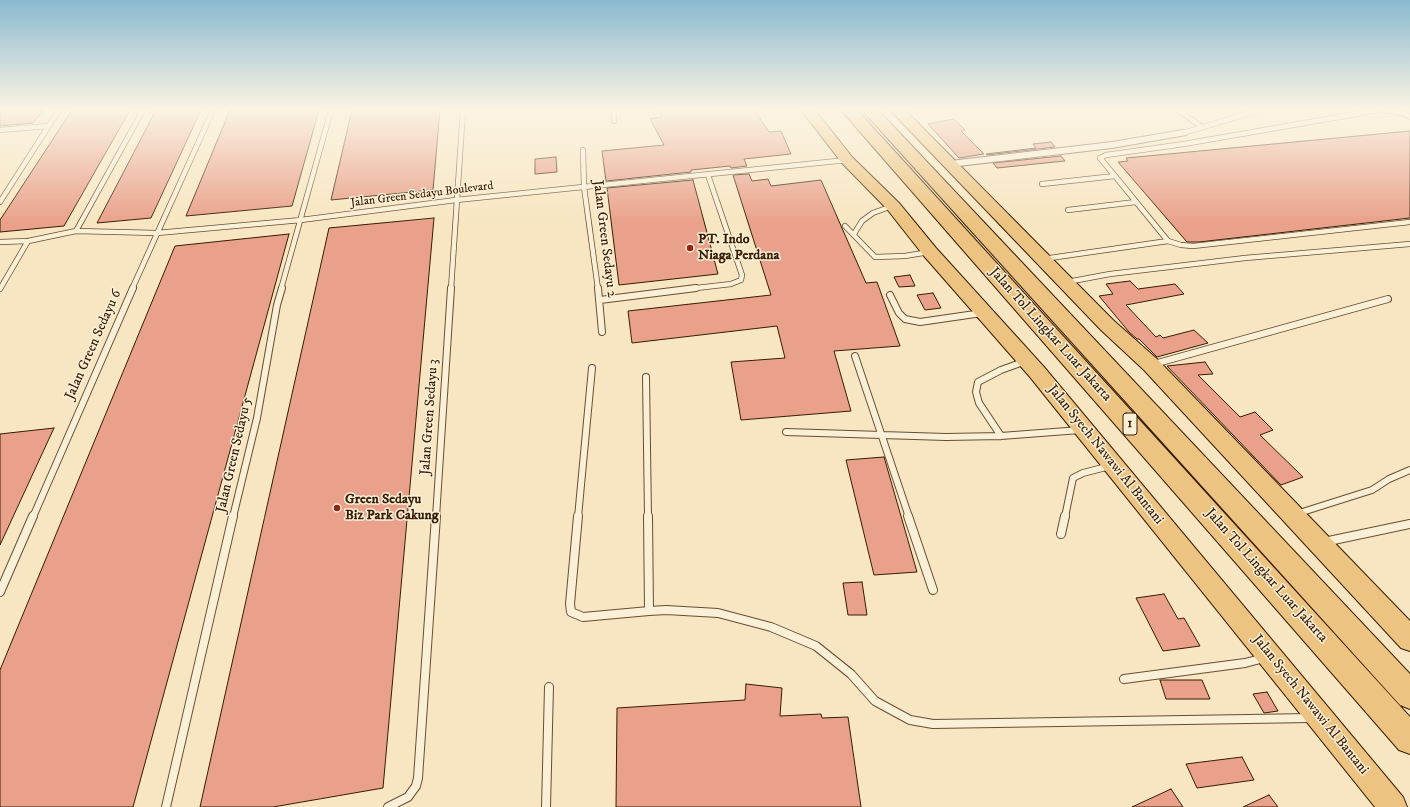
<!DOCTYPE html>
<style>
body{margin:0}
canvas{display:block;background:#f7e6c1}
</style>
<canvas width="1410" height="807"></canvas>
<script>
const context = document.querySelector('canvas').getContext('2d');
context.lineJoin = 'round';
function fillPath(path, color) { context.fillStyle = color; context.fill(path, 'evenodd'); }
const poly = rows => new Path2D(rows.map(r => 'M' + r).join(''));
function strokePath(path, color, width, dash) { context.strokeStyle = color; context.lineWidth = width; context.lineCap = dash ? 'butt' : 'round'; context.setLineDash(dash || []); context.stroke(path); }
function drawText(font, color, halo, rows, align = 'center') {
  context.font = font + ' "IM FELL DW Pica",serif'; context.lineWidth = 3; context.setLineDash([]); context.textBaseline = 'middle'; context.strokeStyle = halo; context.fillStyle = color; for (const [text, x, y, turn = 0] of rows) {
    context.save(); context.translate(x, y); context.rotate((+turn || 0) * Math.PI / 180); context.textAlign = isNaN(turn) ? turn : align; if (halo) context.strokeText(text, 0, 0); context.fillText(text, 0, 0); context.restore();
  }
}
const building = poly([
 [0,110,43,110,33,123,0,126,0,110],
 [72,110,130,110,64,226,0,232,0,220,72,110],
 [156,110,201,110,151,218,97,223,156,110],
 [230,110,319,110,292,206,186,216,230,110],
 [352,110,440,110,433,190,331,200,352,110],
 [658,110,754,110,769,132,781,131,791,154,744,159,747,166,731,168,730,166,691,170,691,172,606,181,602,151,664,145,650,119,662,117,658,110],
 [954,119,965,130,961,131,984,154,959,158,928,124,954,119],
 [1410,131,1410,218,1199,242,1187,242,1118,162,1128,161,1126,158,1410,131],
 [1051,142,1055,147,987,155,986,154,1036,148,1033,144,1051,142],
 [1061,156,1065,161,997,168,993,163,1061,156],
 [556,157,557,172,535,174,535,159,556,157],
 [749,174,752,181,768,179,771,186,821,180,866,283,877,282,900,346,834,351,851,411,741,420,731,362,785,358,777,326,632,343,628,311,771,295,733,175,749,174],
 [693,180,718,274,619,285,607,188,693,180],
 [434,218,383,788,273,807,200,807,329,228,434,218],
 [289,234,133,807,0,807,0,670,175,246,289,234],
 [910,275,915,286,899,287,894,277,910,275],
 [1130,281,1138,289,1175,284,1184,294,1126,305,1156,337,1160,335,1163,338,1194,330,1208,343,1157,357,1139,339,1137,339,1129,332,1099,296,1113,294,1106,284,1130,281],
 [933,293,941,308,925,310,917,295,933,293],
 [1205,362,1213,374,1198,375,1240,417,1255,412,1273,430,1260,435,1303,477,1281,485,1167,366,1205,362],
 [54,428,0,545,0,434,54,428],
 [884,457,917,572,874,575,846,460,884,457],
 [862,582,867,615,848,615,843,583,862,582],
 [1164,594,1178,619,1184,618,1200,646,1163,651,1136,598,1164,594],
 [1160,680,1202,680,1210,699,1166,699,1160,680],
 [746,684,782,688,780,716,821,714,822,718,848,717,861,807,616,807,617,708,745,700,746,684],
 [1267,692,1278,711,1264,713,1253,694,1267,692],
 [1242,757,1254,780,1197,788,1186,764,1242,757],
 [1171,789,1183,807,1132,807,1171,789],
 [1269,795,1278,807,1243,807,1269,795]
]);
fillPath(building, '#e9a18b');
strokePath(building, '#381c01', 1);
const serviceFar2 = poly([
 [614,110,614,121],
 [1178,110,1202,127],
 [1385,110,1403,113,1410,117],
 [0,130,48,126],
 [1183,133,1260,110],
 [583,150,584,187,598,289],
 [1115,176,1168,241],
 [1042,184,1115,176,1100,158,1106,155,1184,144,1379,110],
 [0,202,59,110],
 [1068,210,1136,202],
 [845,226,875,257,905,256,929,252],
 [76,231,143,110],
 [854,234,862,221,873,213,892,206],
 [0,242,28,241,76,231,157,233,301,220,456,200,847,160],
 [1043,259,1168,241,1181,245,1193,246,1410,222],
 [1067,282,1110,274,1245,258,1410,244],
 [0,289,28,241],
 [132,289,213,110],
 [281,289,331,110],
 [451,289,463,110],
 [688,289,731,284,741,280,742,275,708,175]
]);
const serviceFar1 = poly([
 [598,288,602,332],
 [890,295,899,313,905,319,920,322,982,313],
 [600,300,696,288],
 [855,356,909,517],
 [1154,364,1388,299],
 [646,377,648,517],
 [786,432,946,437,1001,436,1080,430],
 [1001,436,979,403,976,392,978,382,1001,370,1026,361],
 [1296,514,1372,490,1389,479,1410,470],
 [33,517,133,288],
 [233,517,257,418,277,305,282,288],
 [436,517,451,288],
 [578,517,592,368],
 [1065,517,1073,478,1083,473,1110,466]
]);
const service = poly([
 [578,516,570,604,571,612,583,617,649,611],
 [648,516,649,611,666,610,718,613,771,627,816,646,851,674,875,701,910,720,933,724,1311,718],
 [908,516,933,590],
 [1061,534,1065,516],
 [1324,542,1410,524],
 [0,592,33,516],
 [1124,679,1245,663,1264,658],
 [166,807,233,516],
 [388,807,408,797,416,786,418,778,436,516],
 [546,807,549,687]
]);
const minor = poly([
 [1183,130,1186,131,1187,133,1186,135,1112,148,950,167,946,164,950,161,1112,142,1183,130]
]);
const trunk = poly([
 [801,110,815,110,852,157,899,203,936,248,1044,367,1403,797,1407,807,1375,807,1030,377,924,256,887,209,842,163,801,110],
 [890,110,905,110,1113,320,1158,360,1410,621,1410,651,1401,648,1144,370,1101,330,890,110]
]);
const motorway = poly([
 [841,110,857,110,1410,717,1410,754,1399,750,841,110],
 [862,110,878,110,1410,674,1410,709,1400,705,862,110]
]);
strokePath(serviceFar2, '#684e31', 6);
strokePath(serviceFar1, '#684e31', 8);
strokePath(service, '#684e31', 10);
strokePath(minor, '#684e31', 2);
strokePath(trunk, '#381c01', 2);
strokePath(motorway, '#381c01', 2);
strokePath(serviceFar2, '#faefd7', 4.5);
strokePath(serviceFar1, '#faefd7', 6);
strokePath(service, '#faefd7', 8);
fillPath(minor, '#faefd7');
fillPath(trunk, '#ecc380');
fillPath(motorway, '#ecc380');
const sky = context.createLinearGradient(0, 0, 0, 223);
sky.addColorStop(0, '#8ab9d0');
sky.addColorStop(0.49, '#fbf4e3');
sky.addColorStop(1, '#fbf4e300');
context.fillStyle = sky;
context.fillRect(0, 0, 1410, 223);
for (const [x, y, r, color] of [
 [690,248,4,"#8f2418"],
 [337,508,4,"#8f2418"]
]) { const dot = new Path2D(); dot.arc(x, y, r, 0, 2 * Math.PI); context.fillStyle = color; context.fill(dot); strokePath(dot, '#faefd7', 1.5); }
drawText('12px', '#381c01', '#faefd7', [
 ["Jalan Green Sedayu Boulevard",422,195,-7]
]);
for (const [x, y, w] of [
 [1130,424,14]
]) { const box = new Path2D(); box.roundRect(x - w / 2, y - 11, w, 22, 3); context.fillStyle = '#faefd7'; context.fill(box); strokePath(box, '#381c01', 1); }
drawText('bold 13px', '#381c01', null, [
 ["1",1130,424]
]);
drawText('14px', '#381c01', '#faefd7', [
 ["Jalan Green Sedayu 2",604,239,83],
 ["Jalan Tol Lingkar Luar Jakarta",1050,335,48],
 ["Jalan Green Sedayu 6",94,345,-66],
 ["Jalan Green Sedayu 3",430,417,-86],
 ["Jalan Green Sedayu 5",235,455,-77],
 ["Jalan Syech Nawawi Al Bantani",1105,455,51],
 ["Jalan Tol Lingkar Luar Jakarta",1266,576,48],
 ["Jalan Syech Nawawi Al Bantani",1310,705,51]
]);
drawText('bold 14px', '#381c01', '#faefd7', [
 ["PT. Indo",698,240],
 ["Niaga Perdana",698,256],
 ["Green Sedayu",345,500],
 ["Biz Park Cakung",345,516]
], 'left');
</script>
